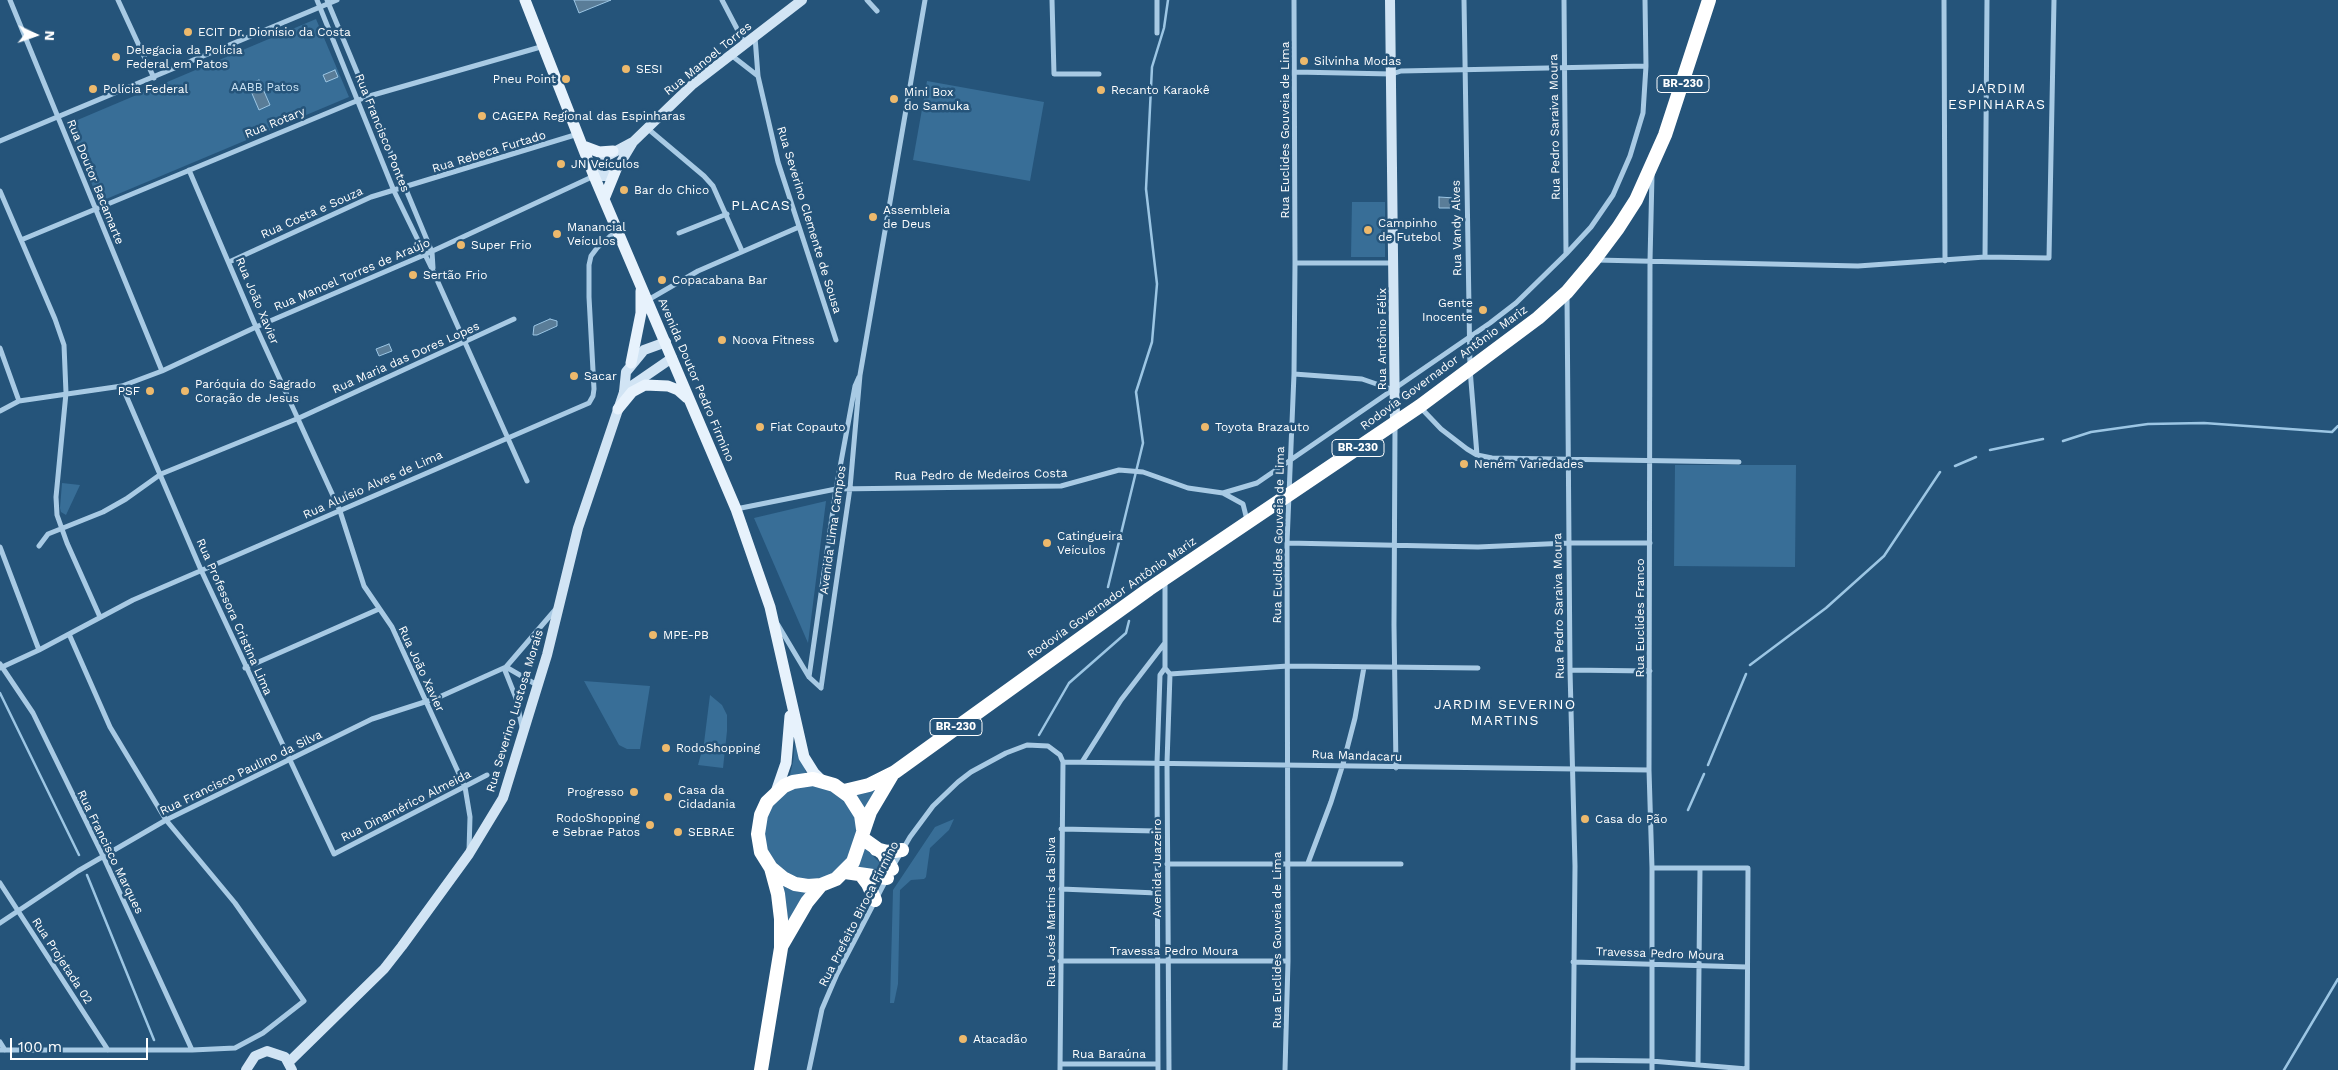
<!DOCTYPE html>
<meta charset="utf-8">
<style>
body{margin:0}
#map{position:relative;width:2338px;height:1070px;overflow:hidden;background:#25547a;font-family:"Work Sans",sans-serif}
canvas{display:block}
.north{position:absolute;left:10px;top:10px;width:50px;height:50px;-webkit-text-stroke:4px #25547a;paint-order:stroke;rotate:93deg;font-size:14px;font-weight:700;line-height:20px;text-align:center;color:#fff}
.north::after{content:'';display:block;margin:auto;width:18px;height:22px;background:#fff;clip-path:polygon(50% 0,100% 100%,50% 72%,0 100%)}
.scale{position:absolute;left:10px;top:1038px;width:138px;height:22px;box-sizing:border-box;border:2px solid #fff;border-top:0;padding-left:6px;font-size:15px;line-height:18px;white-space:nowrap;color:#fff;-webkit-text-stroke:4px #25547a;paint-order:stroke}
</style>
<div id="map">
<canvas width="2338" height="1070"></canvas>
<div class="north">N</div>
<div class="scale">100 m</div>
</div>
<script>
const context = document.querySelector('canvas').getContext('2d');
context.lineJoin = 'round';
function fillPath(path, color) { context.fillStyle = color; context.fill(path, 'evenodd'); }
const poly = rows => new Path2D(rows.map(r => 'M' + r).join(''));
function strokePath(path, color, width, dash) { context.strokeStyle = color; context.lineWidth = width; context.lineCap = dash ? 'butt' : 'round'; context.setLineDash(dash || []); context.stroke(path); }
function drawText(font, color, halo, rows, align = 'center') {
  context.font = font + ' "Work Sans",sans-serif'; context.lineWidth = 5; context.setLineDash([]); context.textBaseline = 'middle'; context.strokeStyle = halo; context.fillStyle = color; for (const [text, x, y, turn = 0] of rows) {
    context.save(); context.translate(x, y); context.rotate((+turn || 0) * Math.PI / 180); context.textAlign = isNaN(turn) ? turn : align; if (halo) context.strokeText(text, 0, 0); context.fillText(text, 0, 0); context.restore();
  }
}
fillPath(poly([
 [316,19,349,97,99,202,68,124],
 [927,81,1044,102,1030,181,913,160],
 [1352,202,1385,202,1385,257,1351,257],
 [1675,465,1796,465,1795,567,1674,566],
 [62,483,80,485,66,515,61,512,60,508],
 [826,501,808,643,754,518],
 [584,681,650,686,640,749,627,749,619,745],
 [710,695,722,705,727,715,727,731,723,768,698,765,704,743],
 [795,743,807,775,789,779,793,762],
 [883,782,865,816,851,793],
 '763 832a47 47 0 1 1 94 0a47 47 0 1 1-94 0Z',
 [954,819,949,830,930,848,926,877,924,879,911,880,900,890,898,984,894,1003,890,1003,893,890,935,827],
 [865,848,883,866,883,869,879,871,855,869],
 [779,883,809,891,788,923,786,902]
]), '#386e97');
const water = poly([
 [574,0,611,0,579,13,574,0],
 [335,70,338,77,326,82,323,75,335,70],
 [259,80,270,105,259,110,248,84,259,80],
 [1439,197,1455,198,1454,208,1439,208,1439,197],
 [550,319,557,321,557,326,537,335,533,335,534,326,550,319],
 [389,344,392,351,379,356,376,349,389,344]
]);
fillPath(water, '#5a7d98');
strokePath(water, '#9cc6e4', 1);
strokePath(poly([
 [2063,441,2091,432,2148,424,2204,423,2332,432,2338,426],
 [1990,450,2043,439],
 [1955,466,1976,457],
 [1108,587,1143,443,1136,392,1152,342,1157,284,1146,189,1152,67,1164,28,1168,0],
 [1750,665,1826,608,1884,556,1940,472],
 [0,693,79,855],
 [1039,735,1069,683,1126,633,1129,621],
 [1708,765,1746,674],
 [1688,810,1704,774],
 [87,875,154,1040],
 [2284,1070,2338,979]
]), '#9cc6e4', 2.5);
strokePath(poly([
 [10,0,162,371],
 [118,0,154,78],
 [317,0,394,191,433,271,527,481],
 [327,0,432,252,433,268],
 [722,0,745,44],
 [867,0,877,11],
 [1052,0,1054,74,1099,74],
 [1157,0,1157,33],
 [1464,0,1470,369,1477,455],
 [1564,0,1566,254],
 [1944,0,1945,261],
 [755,37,758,76,778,162,836,340],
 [731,55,758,76],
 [1295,72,1392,74,1401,71,1646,66],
 [647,128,704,176,713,186,742,251],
 [0,141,337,0],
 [189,170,256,327,340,511,364,586,392,627,465,787,470,817,469,851],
 [0,191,55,319,64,345,66,393,56,497,57,515,67,543,100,617],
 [679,233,727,214],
 [21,240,366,97,544,46],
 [1985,257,1987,0],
 [1596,260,1858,266,1985,257,2049,258,2054,0],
 [229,262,371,197,578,134],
 [1295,263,1394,263],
 [1567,295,1570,670,1575,866,1573,1070],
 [648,300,698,271,799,227],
 [0,348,19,401],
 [1294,374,1362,379,1394,390],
 [122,386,201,570,334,854,487,775],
 [1420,407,1441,429,1467,449,1477,455,1492,458,1739,462],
 [0,411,19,401,122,386,162,371,256,327,424,255,594,176],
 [1395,426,1394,625,1396,768],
 [1223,493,1243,504,1247,520],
 [736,509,836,489,1061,486,1119,470,1143,472,1188,488,1223,493,1257,483,1490,323,1516,303,1566,254,1591,227,1613,195,1630,156,1643,113,1646,66,1645,0],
 [1287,543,1478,547,1568,543,1650,543],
 [39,546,48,534,103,512,126,499,161,474,299,418,514,319],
 [0,547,39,650],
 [778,625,809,677,821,688],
 [0,664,33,713,103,856,192,1050],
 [506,667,537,685],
 [0,668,39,650,133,600,589,403,593,396,594,389,589,297,589,265,591,256,597,248,617,230],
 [245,668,379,609],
 [504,668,516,698,522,727],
 [1165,668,1170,674,1167,763,1169,1070],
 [1570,670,1650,671],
 [1170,674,1288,666,1478,668],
 [809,677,836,489,855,386,859,377],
 [821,688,850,488,860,375,925,0],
 [1063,762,1649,770],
 [1082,762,1121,700,1164,644],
 [1061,829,1156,831],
 [1308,863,1331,802,1343,764,1355,718,1364,667],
 [1167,864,1401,864],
 [892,868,910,837,933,806,958,782,971,772,1006,753,1027,745,1048,746,1060,755,1063,762,1060,1070],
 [0,883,108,1050],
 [1061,889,1157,893],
 [0,923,78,871,166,820,372,719,437,698,506,667,555,610],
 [1060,961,1288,961],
 [1573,962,1747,967],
 [0,1042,5,1050],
 [0,1050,192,1050,235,1048,263,1033,304,1001,235,903,166,820,110,727,69,634],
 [1573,1060,1651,1061,1747,1069,1748,868,1652,868],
 [1060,1064,1158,1064],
 [1698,1065,1700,868],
 [809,1070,822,1009,837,974,886,880],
 [1158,1070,1157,763,1160,675,1165,668,1165,582],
 [1285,1070,1288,961,1287,543,1294,374,1295,263,1294,0],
 [1652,1070,1652,868,1649,770,1650,261,1652,175]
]), '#a8cae4', 5);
strokePath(poly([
 [1390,0,1395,423],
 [633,142,605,157,594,176,606,176,615,172,633,142,693,84,802,0],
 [624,391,672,358],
 [289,1062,384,969,402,946,469,854,503,798,547,655,578,528,624,392,626,372,644,350,666,342],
 [246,1070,255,1056,267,1051,285,1057,292,1070]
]), '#d1e4f4', 10);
strokePath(poly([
 [525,0,594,176,736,509,770,607,804,757,814,773,822,781],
 [583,146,599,152,613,151],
 [604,199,615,172],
 [631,363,641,313,641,291],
 [618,409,632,392,645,385,668,386,678,390,687,398],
 [776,792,786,763,790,716]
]), '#e7f2fc', 11);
strokePath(poly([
 [844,791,869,785,895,772,1149,589,1420,406,1538,318,1567,292,1594,260,1618,228,1636,200,1665,135,1709,0],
 [862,838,883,853,892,869],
 [876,849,887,852,902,850],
 [771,868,783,878,795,884,808,886,821,885],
 [845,872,887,878],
 [862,876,868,884,875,900],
 [782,945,807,902,821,885,836,879,853,862,870,812,892,775],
 [761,1070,781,948,781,919,778,894,771,868,761,852,758,834,761,815,767,802,784,786,793,782,813,779,834,785,849,796,861,815,863,829]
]), '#fff', 14);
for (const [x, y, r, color] of [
 [188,32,5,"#edb96c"],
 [116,57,5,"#edb96c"],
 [1304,61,5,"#edb96c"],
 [626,69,5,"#edb96c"],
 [566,79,5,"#edb96c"],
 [93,89,5,"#edb96c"],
 [1101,90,5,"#edb96c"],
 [894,99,5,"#edb96c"],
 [482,116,5,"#edb96c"],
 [561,164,5,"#edb96c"],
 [624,190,5,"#edb96c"],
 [873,217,5,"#edb96c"],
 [1368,230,5,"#edb96c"],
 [557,234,5,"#edb96c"],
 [461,245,5,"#edb96c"],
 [413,275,5,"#edb96c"],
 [662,280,5,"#edb96c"],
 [1483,310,5,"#edb96c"],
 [722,340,5,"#edb96c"],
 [574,376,5,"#edb96c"],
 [150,391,5,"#edb96c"],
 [185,391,5,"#edb96c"],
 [760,427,5,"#edb96c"],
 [1205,427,5,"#edb96c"],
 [1464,464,5,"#edb96c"],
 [1047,543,5,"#edb96c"],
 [653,635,5,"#edb96c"],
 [666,748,5,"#edb96c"],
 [634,792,5,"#edb96c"],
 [668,797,5,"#edb96c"],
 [1585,819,5,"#edb96c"],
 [650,825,5,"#edb96c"],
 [678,832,5,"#edb96c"],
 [963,1039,5,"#edb96c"]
]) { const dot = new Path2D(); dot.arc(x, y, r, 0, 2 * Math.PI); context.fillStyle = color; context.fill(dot); strokePath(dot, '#25547a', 2); }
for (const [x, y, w] of [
 [1683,84,52],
 [1358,448,52],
 [956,727,52]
]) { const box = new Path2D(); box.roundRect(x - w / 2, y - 8.5, w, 17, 4); context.fillStyle = '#25547a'; context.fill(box); strokePath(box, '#fff', 1); }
drawText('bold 11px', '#fff', null, [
 ["BR-230",1683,84],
 ["BR-230",1358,448],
 ["BR-230",956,727]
]);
drawText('12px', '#fff', '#25547a', [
 ["ECIT Dr. Dionísio da Costa",198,32],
 ["Delegacia da Polícia",126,50],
 ["Federal em Patos",126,64],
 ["Silvinha Modas",1314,61],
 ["SESI",636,69],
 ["Pneu Point",556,79,"right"],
 ["Polícia Federal",103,89],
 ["Recanto Karaokê",1111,90],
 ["Mini Box",904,92],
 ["do Samuka",904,106],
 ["CAGEPA Regional das Espinharas",492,116],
 ["JN Veículos",571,164],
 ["Bar do Chico",634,190],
 ["Assembleia",883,210],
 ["de Deus",883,224],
 ["Campinho",1378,223],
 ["de Futebol",1378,237],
 ["Manancial",567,227],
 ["Veículos",567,241],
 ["Super Frio",471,245],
 ["Sertão Frio",423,275],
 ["Copacabana Bar",672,280],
 ["Gente",1473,303,"right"],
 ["Inocente",1473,317,"right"],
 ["Noova Fitness",732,340],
 ["Sacar",584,376],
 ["Paróquia do Sagrado",195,384],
 ["Coração de Jesus",195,398],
 ["PSF",140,391,"right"],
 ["Fiat Copauto",770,427],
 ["Toyota Brazauto",1215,427],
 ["Neném Variedades",1474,464],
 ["Catingueira",1057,536],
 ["Veículos",1057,550],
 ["MPE-PB",663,635],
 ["RodoShopping",676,748],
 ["Casa da",678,790],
 ["Cidadania",678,804],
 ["Progresso",624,792,"right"],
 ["RodoShopping",640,818,"right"],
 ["e Sebrae Patos",640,832,"right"],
 ["Casa do Pão",1595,819],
 ["SEBRAE",688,832],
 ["Atacadão",973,1039]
], 'left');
drawText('12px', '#fff', '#25547a', [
 ["Rua Manoel Torres",708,59,-39],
 ["Rua Rotary",275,123,-22],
 ["Rua Pedro Saraiva Moura",1555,127,-91],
 ["Rua Euclides Gouveia de Lima",1285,130,-90],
 ["Rua Francisco Pontes",382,133,68],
 ["Rua Rebeca Furtado",489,152,-17],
 ["Rua Doutor Bacamarte",95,182,68],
 ["Rua Costa e Souza",312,213,-24],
 ["Rua Severino Clemente de Sousa",809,220,73],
 ["Rua Vandy Alves",1457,228,-91],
 ["Rua Manoel Torres de Araújo",352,275,-23],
 ["Rua João Xavier",257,301,67],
 ["Rua Antônio Félix",1382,339,-90],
 ["Rua Maria das Dores Lopes",406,358,-24],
 ["Rodovia Governador Antônio Mariz",1444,368,-36],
 ["Avenida Doutor Pedro Firmino",696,380,67],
 ["Rua Pedro de Medeiros Costa",981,475,-1],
 ["Rua Aluísio Alves de Lima",373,485,-24],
 ["Avenida Lima Campos",833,530,-82],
 ["Rua Euclides Gouveia de Lima",1279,535,-89],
 ["Rodovia Governador Antônio Mariz",1112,598,-35],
 ["Rua Pedro Saraiva Moura",1559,606,-91],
 ["Rua Professora Cristina Lima",234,617,66],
 ["Rua Euclides Franco",1640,618,-90],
 ["Rua João Xavier",421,669,65],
 ["Rua Severino Lustosa Morais",515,711,-73],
 ["Rua Mandacaru",1357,756,2],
 ["Rua Francisco Paulino da Silva",241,773,-26],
 ["Rua Dinamérico Almeida",406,806,-27],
 ["Rua Francisco Marques",110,852,64],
 ["Avenida Juazeiro",1157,868,-90],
 ["Rua José Martins da Silva",1051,912,-90],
 ["Rua Prefeito Biroca Firmino",859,914,-63],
 ["Rua Euclides Gouveia de Lima",1277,940,-90],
 ["Travessa Pedro Moura",1174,951],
 ["Travessa Pedro Moura",1660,954,2],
 ["Rua Projetada 02",62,961,57],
 ["Rua Baraúna",1109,1054]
]);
drawText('12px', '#cae2f3', '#25547a', [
 ["AABB Patos",265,87]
]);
context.letterSpacing = '1px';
drawText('14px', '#fff', '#25547a', [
 ["JARDIM",1997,89],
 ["ESPINHARAS",1997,105],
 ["PLACAS",761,206],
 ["JARDIM SEVERINO",1505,705],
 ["MARTINS",1505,721]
]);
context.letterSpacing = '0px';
</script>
